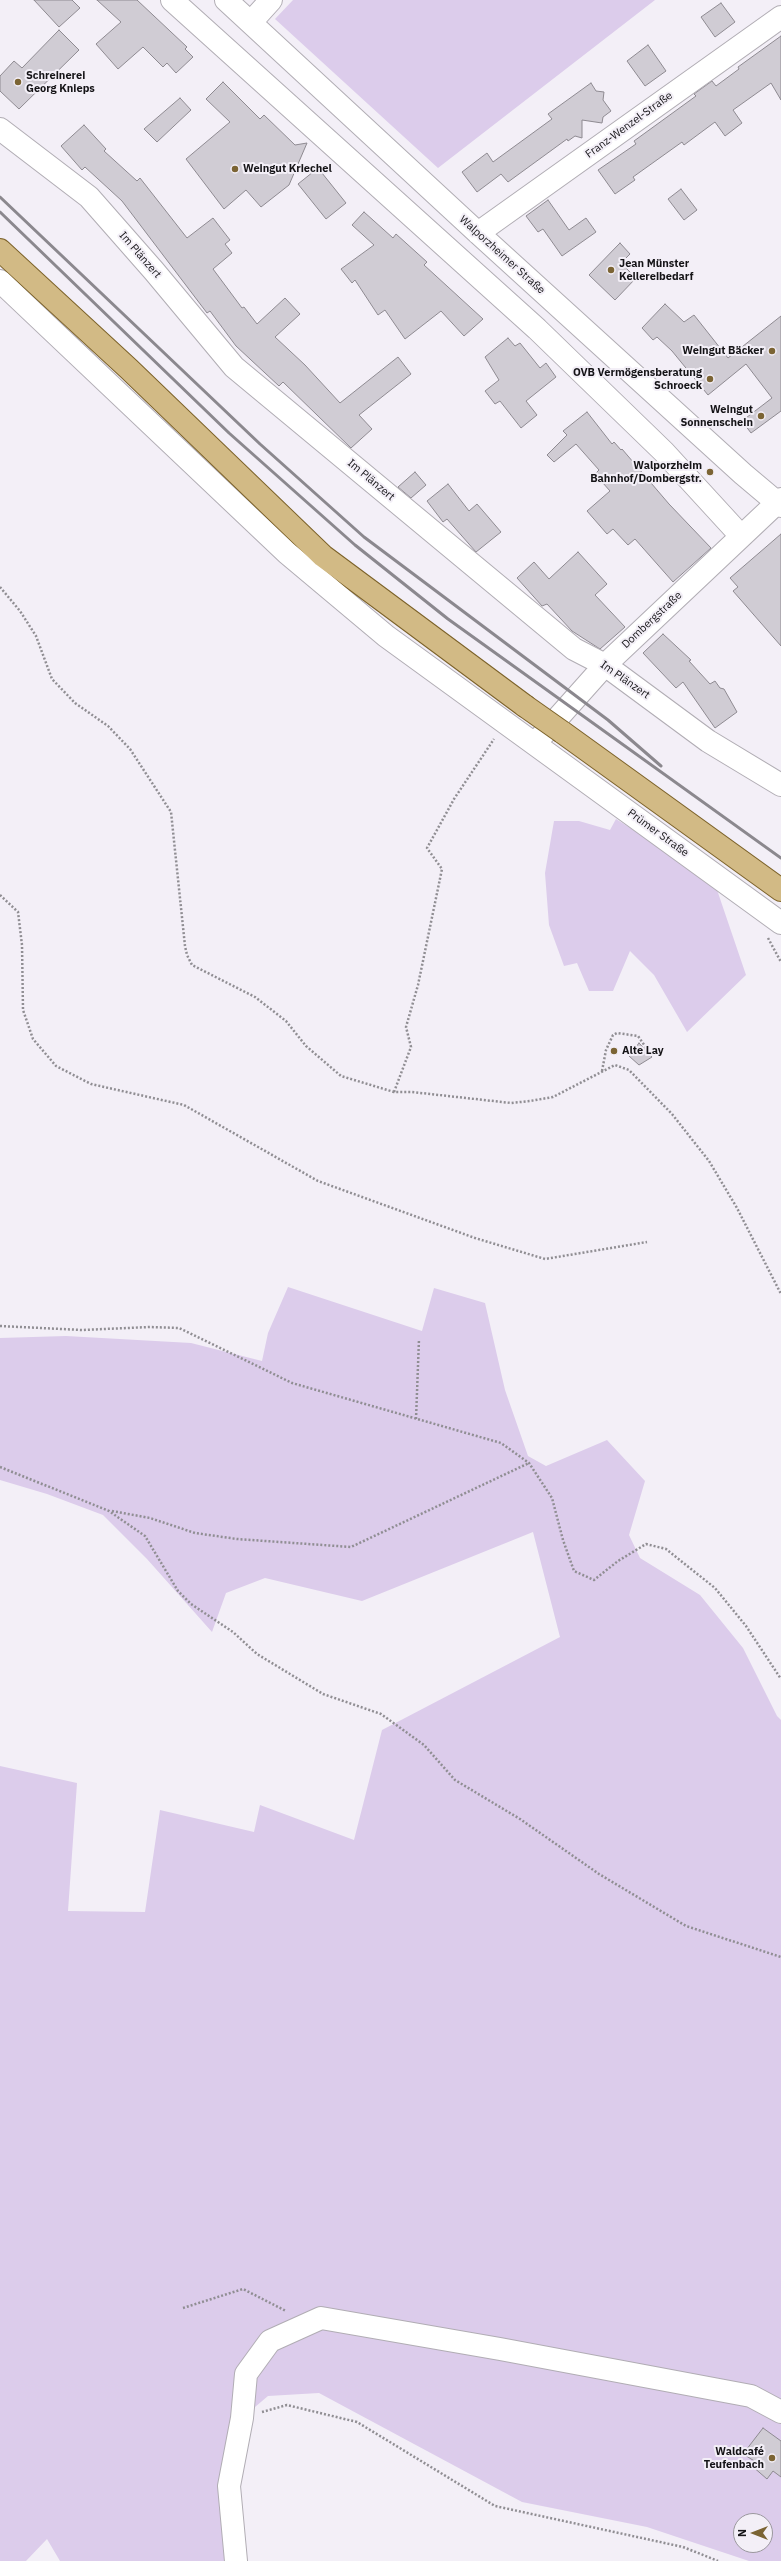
<!DOCTYPE html>
<meta charset="utf-8">
<style>
body{margin:0}
#map{position:relative;width:781px;height:2561px;overflow:hidden;background:#f3eff7;font-family:"IBM Plex Sans",sans-serif}
canvas{display:block}
.north{position:absolute;left:733px;top:2513px;width:40px;height:40px;box-sizing:border-box;background:#f3eff7;border:1px solid #9a979d;border-radius:50%;rotate:270deg;font-size:11px;font-weight:700;line-height:16px;text-align:center;color:#151417}
.north::after{content:'';display:block;margin:auto;width:14px;height:18px;background:#7b6434;clip-path:polygon(50% 0,100% 100%,50% 72%,0 100%)}
</style>
<div id="map">
<canvas width="781" height="2561"></canvas>
<div class="north">N</div>
</div>
<script>
const context = document.querySelector('canvas').getContext('2d');
context.lineJoin = 'round';
function fillPath(path, color) { context.fillStyle = color; context.fill(path, 'evenodd'); }
const poly = rows => new Path2D(rows.map(r => 'M' + r).join(''));
function strokePath(path, color, width, dash) { context.strokeStyle = color; context.lineWidth = width; context.lineCap = dash ? 'butt' : 'round'; context.setLineDash(dash || []); context.stroke(path); }
function drawText(font, color, halo, rows, align = 'center') {
  context.font = font + ' "IBM Plex Sans",sans-serif'; context.lineWidth = 4; context.setLineDash([]); context.textBaseline = 'middle'; context.strokeStyle = halo; context.fillStyle = color; for (const [text, x, y, turn = 0] of rows) {
    context.save(); context.translate(x, y); context.rotate((+turn || 0) * Math.PI / 180); context.textAlign = isNaN(turn) ? turn : align; if (halo) context.strokeText(text, 0, 0); context.fillText(text, 0, 0); context.restore();
  }
}
fillPath(poly([
 [293,0,655,0,438,168,275,19],
 [616,819,714,881,746,975,687,1032,654,975,630,951,613,991,589,991,577,963,564,966,549,925,545,873,554,821,579,821,610,830],
 [288,1287,422,1331,434,1288,485,1303,505,1390,528,1456,546,1466,607,1440,645,1481,629,1535,640,1558,700,1595,743,1648,777,1716,781,1720,781,2561,749,2561,647,2527,522,2502,319,2393,268,2396,242,2418,226,2561,60,2561,47,2539,26,2561,0,2561,0,1766,77,1783,68,1911,145,1912,160,1810,254,1832,260,1805,354,1840,382,1730,560,1637,533,1532,362,1601,265,1578,226,1593,212,1632,147,1559,103,1515,47,1494,0,1480,0,1338,66,1336,191,1343,262,1361,268,1333],
 [741,2521,765,2521,765,2545,741,2545]
]), '#dccceb');
const building = poly([
 [34,0,72,0,80,8,59,27,34,0],
 [97,0,137,0,187,47,185,49,193,57,176,73,167,63,163,67,143,47,118,69,96,44,121,22,97,0],
 [721,3,735,22,715,37,701,17,721,3],
 [59,30,79,50,19,109,0,91,0,76,14,61,22,68,59,30],
 [781,36,781,100,771,83,733,110,742,123,725,136,715,122,684,145,682,142,633,177,635,180,615,194,598,170,636,144,634,141,696,96,694,94,712,81,716,86,739,69,738,67,781,36],
 [648,45,666,71,645,86,627,61,648,45],
 [223,82,260,119,264,115,295,145,307,143,289,185,261,207,246,190,224,209,186,159,230,122,206,99,223,82],
 [591,83,596,91,604,92,603,100,611,111,603,117,602,123,582,120,582,138,575,136,568,141,567,139,508,182,501,174,477,192,462,172,487,153,493,162,552,119,548,114,591,83],
 [180,98,191,110,157,142,144,129,180,98],
 [84,125,106,149,104,151,137,181,140,178,187,238,213,218,230,240,225,244,232,253,213,269,242,308,244,307,257,324,285,298,300,314,275,337,305,365,340,403,398,357,411,374,359,415,372,429,351,448,283,382,279,386,236,346,210,311,207,313,122,201,85,167,82,170,61,146,84,125],
 [318,168,346,203,326,219,298,184,318,168],
 [681,189,697,210,684,220,668,199,681,189],
 [548,200,569,230,586,218,596,232,562,256,543,229,538,232,526,216,548,200],
 [364,212,393,238,396,234,427,262,424,265,483,319,464,336,441,311,405,339,385,310,378,315,355,280,352,283,341,269,374,245,352,225,364,212],
 [620,243,630,254,621,263,636,278,615,300,589,275,620,243],
 [665,304,684,322,694,315,728,358,781,316,781,411,751,433,742,421,772,398,746,364,708,395,672,351,657,337,653,340,642,328,665,304],
 [508,338,515,346,520,343,540,368,546,363,556,377,526,401,537,415,521,428,500,401,495,404,485,391,499,380,485,357,508,338],
 [587,412,612,444,614,442,621,450,622,449,669,504,711,548,673,582,635,539,628,545,613,529,607,534,587,511,610,491,595,474,599,470,576,444,554,462,547,455,567,435,563,431,587,412],
 [415,472,426,485,411,498,398,487,415,472],
 [448,484,469,511,477,504,501,532,476,552,447,519,443,522,427,501,448,484],
 [781,534,781,646,733,591,738,587,730,578,781,534],
 [578,552,607,584,595,595,625,627,600,649,572,631,547,604,542,606,517,578,534,562,549,579,578,552],
 [663,634,691,660,689,661,710,684,715,681,720,688,724,689,737,712,715,728,683,682,676,688,643,653,663,634],
 [639,1043,652,1057,639,1065,629,1056,639,1043],
 [763,2428,781,2441,781,2477,773,2471,767,2479,752,2466,756,2462,743,2454,763,2428]
]);
fillPath(building, '#d0ccd4');
strokePath(building, '#8e8a91', 1);
const minor = poly([
 [172,0,537,329,664,452,741,536],
 [226,0,478,233,743,474,781,506],
 [252,21,271,0],
 [0,129,89,197,154,271,234,367,574,649,605,665,708,741,781,785],
 [478,233,781,17],
 [0,281,287,553,386,636,781,923],
 [539,739,605,665,781,499],
 [236,2561,229,2486,242,2418,246,2374,270,2341,321,2318,500,2349,751,2396,781,2412]
]);
const major = poly([
 [0,250,129,369,323,556,525,706],
 [562,732,781,890]
]);
strokePath(minor, '#b1adb4', 24);
strokePath(major, '#7c6229', 24);
strokePath(poly([
 [0,587,20,611,36,636,52,679,75,703,108,726,130,749,171,812,185,946,187,955,192,965,255,997,286,1021,306,1046,341,1076,394,1092,412,1092,511,1103,530,1101,553,1097,615,1065,629,1070,672,1114,709,1161,737,1208,781,1294],
 [0,895,18,912,22,945,23,1010,33,1039,56,1066,91,1084,184,1105,318,1181,475,1238,545,1259,647,1242],
 [768,938,781,962],
 [602,1071,606,1050,613,1035,617,1033,638,1036,647,1049],
 [394,1092,411,1047,406,1027,418,985,442,869,427,848,454,799,494,739],
 [0,1326,82,1330,150,1327,179,1328,292,1383,501,1443,529,1463,552,1498,563,1540,574,1571,594,1580,618,1561,646,1544,666,1549,715,1588,746,1626,781,1679],
 [416,1419,419,1339],
 [0,1467,109,1511,119,1518,145,1536,178,1591,191,1604,233,1632,257,1654,323,1694,381,1714,424,1745,455,1780,520,1819,599,1874,686,1926,781,1957],
 [112,1511,150,1518,195,1533,237,1539,351,1547,529,1463],
 [183,2308,243,2289,286,2311],
 [262,2412,287,2405,357,2422,495,2506,683,2547,718,2561]
]), '#908e93', 2.5, [2, 2]);
strokePath(minor, '#fff', 22);
strokePath(major, '#d2ba85', 22);
strokePath(poly([
 [0,197,260,444,364,537,608,720,661,766],
 [0,212,229,433,355,545,448,619,781,858]
]), '#8b888e', 3);
const majorBridge = poly([
 [525,706,562,732]
]);
strokePath(majorBridge, '#7c6229', 24, []);
strokePath(majorBridge, '#d2ba85', 22);
for (const [x, y, r, color] of [
 [18,82,4,"#7b6434"],
 [235,169,4,"#7b6434"],
 [611,270,4,"#7b6434"],
 [772,351,4,"#7b6434"],
 [710,379,4,"#7b6434"],
 [761,416,4,"#7b6434"],
 [710,472,4,"#7b6434"],
 [614,1051,4,"#7b6434"],
 [772,2458,4,"#7b6434"]
]) { const dot = new Path2D(); dot.arc(x, y, r, 0, 2 * Math.PI); context.fillStyle = color; context.fill(dot); strokePath(dot, '#f3eff7', 1.5); }
drawText('bold 11px', '#151417', '#f3eff7', [
 ["Schreinerei",26,76,"left"],
 ["Georg Knieps",26,89,"left"],
 ["Weingut Kriechel",243,169,"left"],
 ["Jean Münster",619,264,"left"],
 ["Kellereibedarf",619,277,"left"],
 ["Weingut Bäcker",764,351],
 ["OVB Vermögensberatung",702,373],
 ["Schroeck",702,386],
 ["Weingut",753,410],
 ["Sonnenschein",753,423],
 ["Walporzheim",702,466],
 ["Bahnhof/Dombergstr.",702,479],
 ["Alte Lay",622,1051,"left"],
 ["Waldcafé",764,2452],
 ["Teufenbach",764,2465]
], 'right');
drawText('11px', '#151417', '#f3eff7', [
 ["Franz-Wenzel-Straße",629,125,-36],
 ["Im Plänzert",140,255,49],
 ["Walporzheimer Straße",502,255,42],
 ["Im Plänzert",371,480,40],
 ["Dombergstraße",652,620,-43],
 ["Im Plänzert",625,680,35],
 ["Prümer Straße",658,833,36]
]);
</script>
